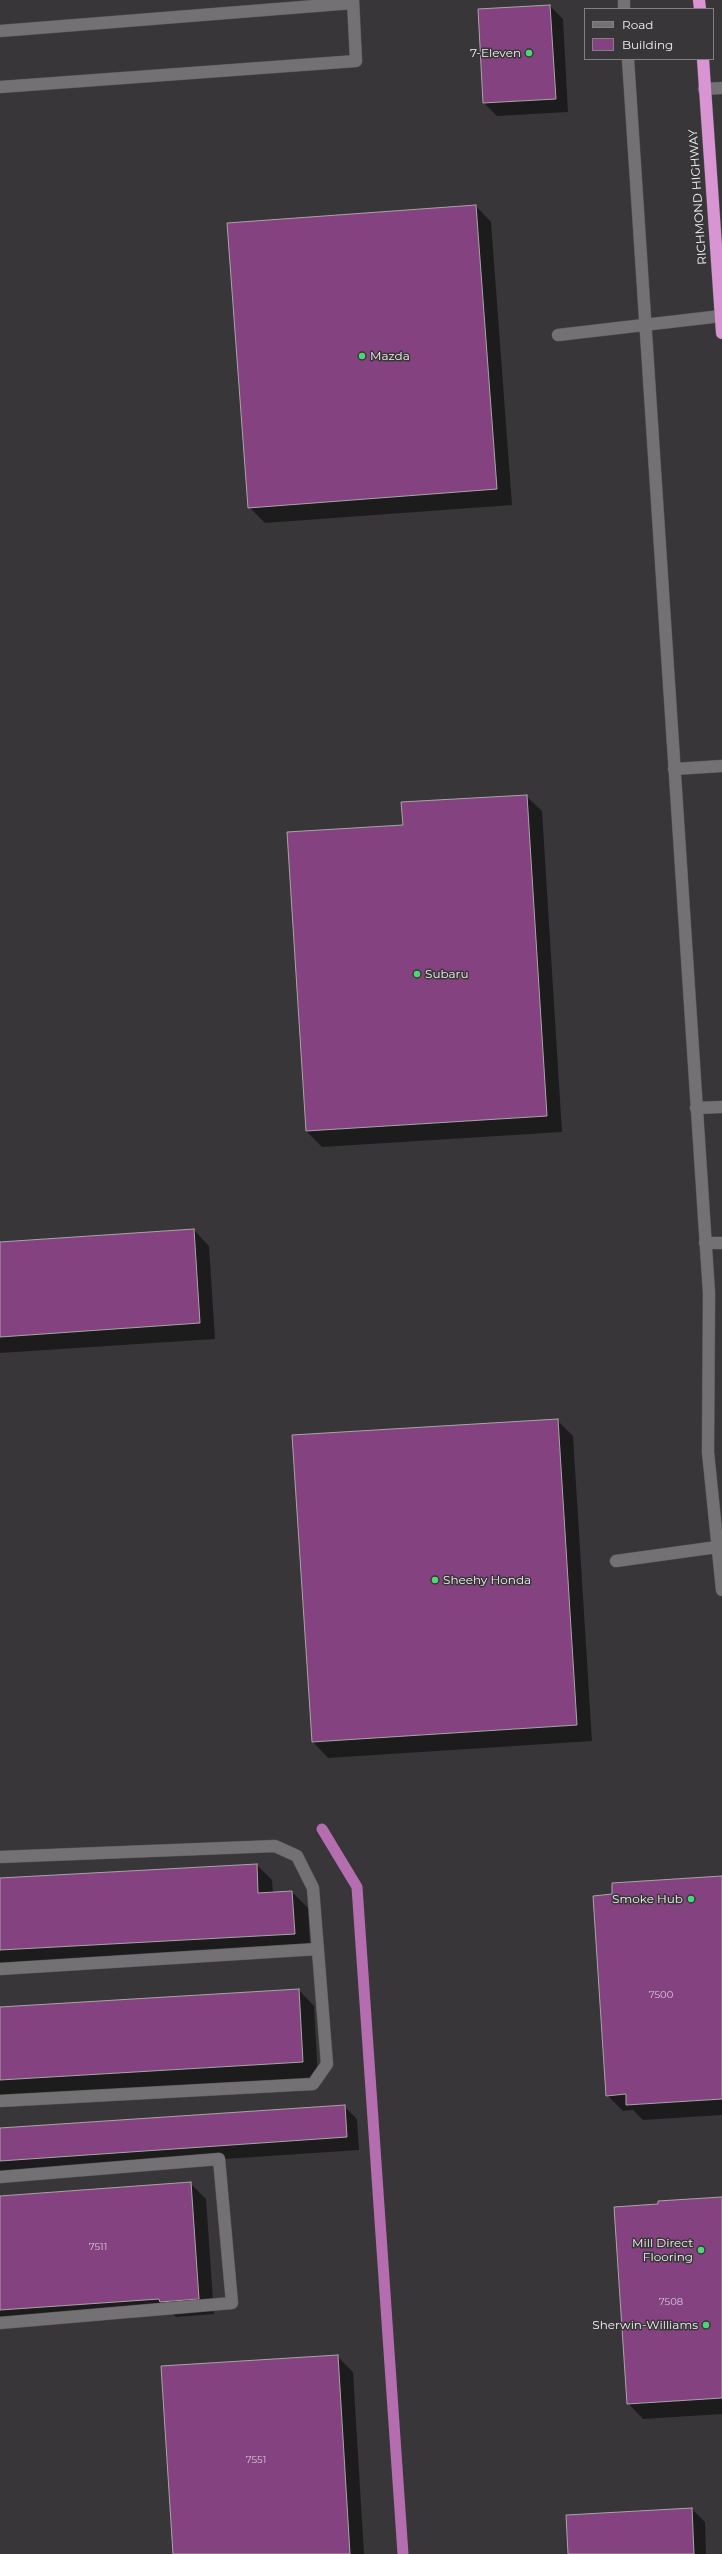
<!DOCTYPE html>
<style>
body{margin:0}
#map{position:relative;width:722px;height:2554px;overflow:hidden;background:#383638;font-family:Montserrat,sans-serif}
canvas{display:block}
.legend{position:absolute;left:584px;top:8px;width:130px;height:52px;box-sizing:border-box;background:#383638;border:1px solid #828082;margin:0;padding:5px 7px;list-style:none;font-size:12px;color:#f2f0f1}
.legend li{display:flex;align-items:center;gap:8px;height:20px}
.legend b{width:20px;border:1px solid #828082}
</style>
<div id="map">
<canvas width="722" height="2554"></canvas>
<ul class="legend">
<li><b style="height:5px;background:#737173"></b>Road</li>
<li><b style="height:11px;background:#854280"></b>Building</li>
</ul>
</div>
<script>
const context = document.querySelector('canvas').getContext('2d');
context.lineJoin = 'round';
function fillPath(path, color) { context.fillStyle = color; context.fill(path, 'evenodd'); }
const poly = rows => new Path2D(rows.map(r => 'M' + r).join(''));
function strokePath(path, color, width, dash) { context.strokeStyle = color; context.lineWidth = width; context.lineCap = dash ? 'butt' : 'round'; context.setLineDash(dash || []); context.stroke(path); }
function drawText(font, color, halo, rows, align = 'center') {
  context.font = font + ' Montserrat,sans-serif'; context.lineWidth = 3; context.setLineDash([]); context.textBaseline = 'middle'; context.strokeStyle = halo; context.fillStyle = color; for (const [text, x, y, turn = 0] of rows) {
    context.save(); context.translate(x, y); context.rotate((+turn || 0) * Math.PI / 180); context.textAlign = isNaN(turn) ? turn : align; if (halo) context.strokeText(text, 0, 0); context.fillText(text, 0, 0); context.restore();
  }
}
fillPath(poly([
 [550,6,563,19,568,112,497,116,484,103],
 [476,206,491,222,512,505,265,523,249,507],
 [526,796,542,811,562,1132,322,1147,306,1131,404,826],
 [194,1230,209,1246,215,1339,0,1353,0,1243],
 [557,1420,573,1436,592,1741,328,1758,313,1742],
 [257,1865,272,1880,273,1893,292,1892,308,1908,310,1949,0,1966,0,1879],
 [722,1877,722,2115,643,2120,633,2110,623,2111,607,2095],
 [299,1990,314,2006,318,2078,0,2096,0,2008],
 [344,2106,357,2119,359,2150,0,2174,0,2129],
 [190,2183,206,2199,214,2314,176,2317,173,2314,0,2327,0,2197],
 [722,2198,722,2414,643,2419,628,2403,659,2205],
 [337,2356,353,2372,364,2554,174,2554],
 [692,2509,705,2522,706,2554,569,2554]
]), '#0007');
strokePath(poly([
 [322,1829,357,1887,403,2554]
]), '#b46dae', 11);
const building = poly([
 [550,5,556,99,483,103,478,9,550,5],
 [476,205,497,489,248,508,227,223,476,205],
 [527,795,547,1116,306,1131,287,832,403,825,401,802,527,795],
 [194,1229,200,1323,0,1337,0,1242,194,1229],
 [558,1419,577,1725,312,1742,292,1435,558,1419],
 [257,1864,258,1893,292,1891,295,1934,0,1950,0,1878,257,1864],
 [722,1876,722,2099,626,2105,626,2094,606,2096,593,1896,612,1894,612,1883,722,1876],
 [299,1989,303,2062,0,2080,0,2007,299,1989],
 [345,2105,347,2137,0,2161,0,2128,345,2105],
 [191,2182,199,2299,160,2302,159,2299,0,2310,0,2196,191,2182],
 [722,2197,722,2398,627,2404,614,2207,658,2204,658,2201,722,2197],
 [338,2355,350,2554,173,2554,161,2366,338,2355],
 [692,2508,694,2554,568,2554,566,2515,692,2508]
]);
fillPath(building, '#854280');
strokePath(building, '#a8a5a7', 1);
const minor = poly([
 [624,0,624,9],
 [0,31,353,3],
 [628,59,709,1293,708,1452,722,1590],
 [0,87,356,61,353,0],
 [704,89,722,88],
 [558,335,721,316],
 [674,769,722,766],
 [696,1108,722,1107],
 [705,1243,722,1243],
 [616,1561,717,1547],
 [0,1857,275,1846,297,1856,313,1888,327,2064,313,2084,0,2101],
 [0,1969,318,1949],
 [0,2177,219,2159,232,2303,0,2323]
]);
const highway = poly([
 [699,0,700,9],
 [703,59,722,333]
]);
strokePath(minor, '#565556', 13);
strokePath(highway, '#565556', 13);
strokePath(minor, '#737173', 12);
strokePath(highway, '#d995d3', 12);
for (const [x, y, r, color] of [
 [529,53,4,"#4cd676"],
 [362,356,4,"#4cd676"],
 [417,974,4,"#4cd676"],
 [435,1580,4,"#4cd676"],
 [691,1899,4,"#4cd676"],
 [701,2250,4,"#4cd676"],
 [706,2325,4,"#4cd676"]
]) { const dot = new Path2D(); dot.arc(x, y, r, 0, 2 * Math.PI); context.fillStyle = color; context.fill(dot); strokePath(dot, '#383638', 1.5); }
drawText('10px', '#d7c4d5', null, [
 ["7500",661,1995],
 ["7511",98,2247],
 ["7508",671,2302],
 ["7551",256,2460]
]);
drawText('12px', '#f2f0f1', '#383638', [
 ["7-Eleven",521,53],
 ["Mazda",370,356,"left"],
 ["Subaru",425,974,"left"],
 ["Sheehy Honda",443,1580,"left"],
 ["Smoke Hub",683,1899],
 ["Mill Direct",693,2243],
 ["Flooring",693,2257],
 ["Sherwin-Williams",698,2325]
], 'right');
drawText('12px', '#f2f0f1', '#383638', [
 ["RICHMOND HIGHWAY",698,197,-94]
]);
</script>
